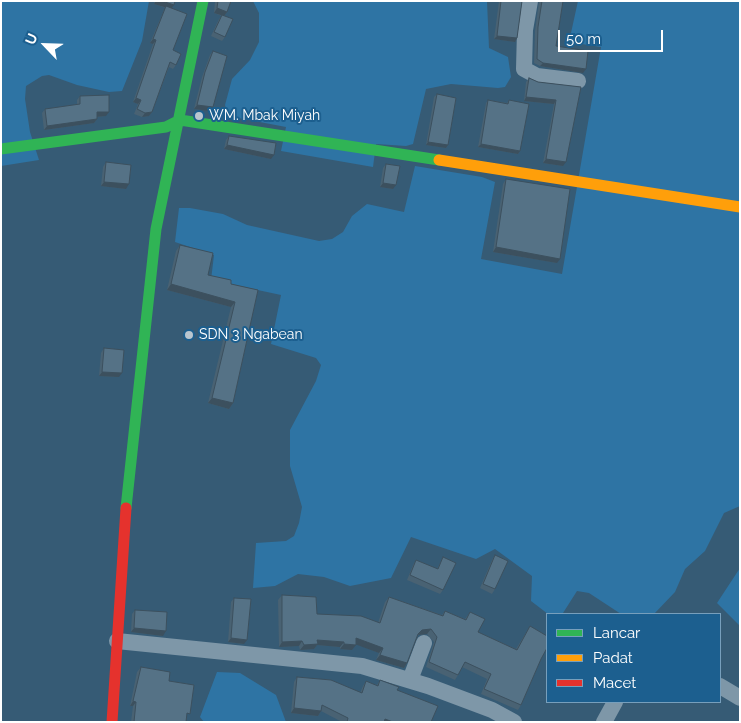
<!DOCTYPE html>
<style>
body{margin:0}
#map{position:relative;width:741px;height:723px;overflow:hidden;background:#365b75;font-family:Raleway,sans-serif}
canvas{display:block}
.frame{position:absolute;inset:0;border:2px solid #fff;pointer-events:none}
.legend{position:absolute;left:546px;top:613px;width:175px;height:90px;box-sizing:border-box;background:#1c5f8f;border:1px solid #779fbc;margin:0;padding:6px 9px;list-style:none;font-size:15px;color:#fff}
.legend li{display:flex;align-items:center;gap:10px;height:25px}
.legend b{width:25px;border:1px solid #779fbc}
.north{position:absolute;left:20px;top:20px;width:50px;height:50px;-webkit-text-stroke:4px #1c5f8f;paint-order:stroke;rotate:294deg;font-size:14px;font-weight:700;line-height:20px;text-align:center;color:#fff}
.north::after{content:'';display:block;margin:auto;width:18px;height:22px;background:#fff;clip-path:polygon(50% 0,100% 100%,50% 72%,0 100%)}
.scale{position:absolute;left:558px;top:30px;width:105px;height:22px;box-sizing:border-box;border:2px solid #fff;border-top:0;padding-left:6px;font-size:15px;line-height:18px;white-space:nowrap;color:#fff;-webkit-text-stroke:4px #1c5f8f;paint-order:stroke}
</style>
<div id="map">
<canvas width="741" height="723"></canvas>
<div class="frame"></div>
<ul class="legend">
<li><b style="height:6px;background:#30b455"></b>Lancar</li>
<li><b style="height:6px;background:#ff9f0a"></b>Padat</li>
<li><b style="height:6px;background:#e5322d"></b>Macet</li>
</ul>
<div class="north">U</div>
<div class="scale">50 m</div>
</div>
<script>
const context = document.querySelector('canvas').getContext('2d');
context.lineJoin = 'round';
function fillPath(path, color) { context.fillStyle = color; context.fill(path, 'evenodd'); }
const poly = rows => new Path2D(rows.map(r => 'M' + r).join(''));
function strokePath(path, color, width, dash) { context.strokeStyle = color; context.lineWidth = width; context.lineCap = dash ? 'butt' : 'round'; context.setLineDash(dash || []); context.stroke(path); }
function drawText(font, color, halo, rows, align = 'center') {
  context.font = font + ' Raleway,sans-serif'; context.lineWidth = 4; context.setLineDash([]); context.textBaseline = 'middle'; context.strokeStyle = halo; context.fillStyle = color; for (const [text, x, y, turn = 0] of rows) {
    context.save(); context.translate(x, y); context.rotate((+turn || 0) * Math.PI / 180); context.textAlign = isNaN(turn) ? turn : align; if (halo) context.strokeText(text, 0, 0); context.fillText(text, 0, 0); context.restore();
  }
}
fillPath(poly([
 [1,1,149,1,142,41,122,91,109,92,77,85,49,75,42,76,26,86,25,99,30,132,39,160,1,166],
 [253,1,487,1,489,48,508,57,511,77,505,87,498,88,451,84,426,89,413,144,406,146,376,144,373,167,281,151,286,127,228,116,225,105,232,79,250,60,259,42,259,13],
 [578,1,740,1,740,506,724,513,705,551,685,569,675,592,654,614,621,614,589,593,577,591,563,613,548,614,531,601,532,576,495,549,476,559,411,537,391,578,350,586,324,577,298,574,275,586,253,588,256,543,286,541,294,536,299,523,302,507,290,466,290,430,316,381,321,365,316,358,271,344,281,295,211,280,214,255,175,242,179,208,190,208,223,214,247,225,319,241,332,239,343,232,352,216,367,204,404,212,415,166,482,177,495,182,481,259,562,274,601,47,569,42],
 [740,568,740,626,717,603],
 [217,672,240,673,276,695,286,722,204,722,200,717]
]), '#2e74a4');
strokePath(poly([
 [530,1,525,30,524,69,537,76,578,81],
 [117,641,362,666,428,686,492,710,514,722],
 [410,680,424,643],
 [720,686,740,698],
 [604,722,615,702]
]), '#7e97a8', 16);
strokePath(poly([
 [1,149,166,127,180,120,439,160],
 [126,508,156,229,203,1]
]), '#30b455', 11);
strokePath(poly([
 [439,160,740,207]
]), '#ff9f0a', 11);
strokePath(poly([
 [112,722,126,508]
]), '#e5322d', 11);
fillPath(poly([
 [155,1,175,1,171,8,173,50,176,65,173,69,169,67,152,112,149,116,142,117,134,114,138,104,133,102,153,44,150,43,164,10,166,8,154,4],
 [215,1,231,1,227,12,224,16,225,37,222,41,211,36,219,19,222,16,214,13],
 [499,1,522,1,517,38,515,42,494,39],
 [539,1,563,1,556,46,583,73,540,66,534,63,535,31],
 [213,51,210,111,194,109,202,77,210,55],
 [529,78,538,82,581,87,563,166,543,163,554,104,524,101,526,82],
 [437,94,448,145,446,148,426,145,434,97],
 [80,96,106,116,97,117,97,119,94,123,44,130,42,113,45,109,77,105,77,100],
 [488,100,507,103,509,100,520,151,518,154,478,147,486,103],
 [229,136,271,159,224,149,226,140],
 [106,162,126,189,101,186,103,167],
 [386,164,393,189,380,187,383,168],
 [506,179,557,263,493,252,503,184],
 [180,245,208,275,231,284,258,290,233,403,229,409,208,403,231,307,167,290,176,251],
 [104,348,119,377,99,376,101,353],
 [495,555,495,589,492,594,480,588,492,560],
 [443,557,443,590,440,594,407,580,413,565,416,560,437,569],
 [282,595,317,614,378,623,385,602,389,597,442,615,445,611,465,619,470,612,478,632,516,649,530,626,541,659,521,705,518,710,481,694,487,679,462,667,458,675,455,680,426,667,434,642,427,634,418,635,407,663,404,668,376,660,379,653,356,644,352,650,340,649,340,647,317,645,314,649,300,650,299,646,279,647,278,600],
 [234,598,244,644,228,642,231,602],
 [135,610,163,636,131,632,132,614],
 [141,667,169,681,186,719,186,722,131,722,133,706,130,706,137,672],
 [297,677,360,693,363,686,366,681,377,685,380,680,397,690,431,722,342,722,321,711,318,716,291,713,294,682]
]), '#496273');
fillPath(poly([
 [156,1,162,1,174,5,171,9,154,4],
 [217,8,227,12,224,16,214,13],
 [497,36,517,38,515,42,494,39],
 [153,39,156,40,153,44,150,43],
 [543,63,586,69,583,73,540,66],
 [526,97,556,100,554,104,524,101],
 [136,98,141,100,138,104,133,102],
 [197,105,213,107,210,111,194,109],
 [97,112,109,112,106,116,94,117],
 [152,112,149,116,142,117,145,113],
 [97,119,94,123,44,130,47,126],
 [428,142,448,145,446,148,426,145],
 [481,144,520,151,518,154,478,147],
 [227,145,274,155,271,159,224,149],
 [546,159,566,162,563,166,543,163],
 [104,182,129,184,126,189,101,186],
 [383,183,396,185,393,189,380,187],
 [496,247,560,259,557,263,493,252],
 [171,284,235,302,231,307,167,290],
 [102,372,122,373,119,377,99,376],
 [212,398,233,403,229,409,208,403],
 [134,628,166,631,163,636,131,632],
 [431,629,427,634,418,635,422,630],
 [231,638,247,640,244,644,228,642],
 [356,638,383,648,379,653,352,643],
 [317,640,344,642,340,647,317,645,314,649,300,650,304,645],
 [302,641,299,646,279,647,282,642],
 [344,644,356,645,352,650,340,649],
 [380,655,407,663,404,668,376,660],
 [133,701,136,702,133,706,130,706],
 [294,708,321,711,318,716,291,713],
 [385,719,393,722,383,722]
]), '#3c505e');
const building = poly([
 [162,1,175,1,174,5,162,1],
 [218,1,231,1,227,12,217,8,218,1],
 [501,1,522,1,517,38,497,36,501,1],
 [542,1,563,1,556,46,588,51,586,69,543,63,537,59,538,27,542,1],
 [166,6,187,14,173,50,181,54,176,65,170,62,152,112,145,113,137,109,141,100,136,98,156,40,153,39,166,6],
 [222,15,233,19,225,37,214,32,222,15],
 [213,51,227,56,213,107,197,105,205,72,213,51],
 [529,78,538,82,581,87,566,162,546,159,556,100,526,97,529,78],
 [437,94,456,98,448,145,428,142,437,94],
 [109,95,109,112,97,112,97,119,47,126,45,109,80,104,80,96,109,95],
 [488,100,508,104,509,100,529,104,520,151,481,144,488,100],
 [229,136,276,143,274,155,227,145,229,136],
 [106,162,131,165,129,184,104,182,106,162],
 [386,164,400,166,396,185,383,183,386,164],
 [506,179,570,189,560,259,496,247,506,179],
 [180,245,213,253,208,275,231,280,231,284,258,290,233,403,212,398,235,302,171,284,180,245],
 [104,348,124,350,122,373,102,372,104,348],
 [495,555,508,561,495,589,483,584,495,555],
 [443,557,456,563,443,590,410,575,416,560,438,569,443,557],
 [282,595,316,597,317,614,361,616,380,623,389,597,443,616,445,611,466,620,470,612,485,619,478,632,517,650,530,626,547,636,547,648,541,659,521,705,484,689,491,674,465,662,458,675,429,662,437,637,431,629,422,630,418,634,407,663,380,655,383,648,356,638,356,645,344,644,344,642,317,640,318,644,304,645,302,641,282,642,282,595],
 [234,598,251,599,247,640,231,638,234,598],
 [135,610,167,612,166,631,134,628,135,610],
 [141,667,170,672,169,681,194,685,190,714,187,713,186,722,134,722,136,702,133,701,141,667],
 [297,677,331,680,362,693,366,681,378,686,380,680,399,687,397,690,438,706,431,722,393,722,385,719,384,722,347,722,348,718,322,705,321,711,294,708,297,677]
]);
fillPath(building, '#557286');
strokePath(building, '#3c505e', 1);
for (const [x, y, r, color] of [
 [199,116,5,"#b9c6cf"],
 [189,335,5,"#b9c6cf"]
]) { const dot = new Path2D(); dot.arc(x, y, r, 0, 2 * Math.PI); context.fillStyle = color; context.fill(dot); strokePath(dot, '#1c5f8f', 2); }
drawText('14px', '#fff', '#1c5f8f', [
 ["WM. Mbak Miyah",209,116],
 ["SDN 3 Ngabean",199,335]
], 'left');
</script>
